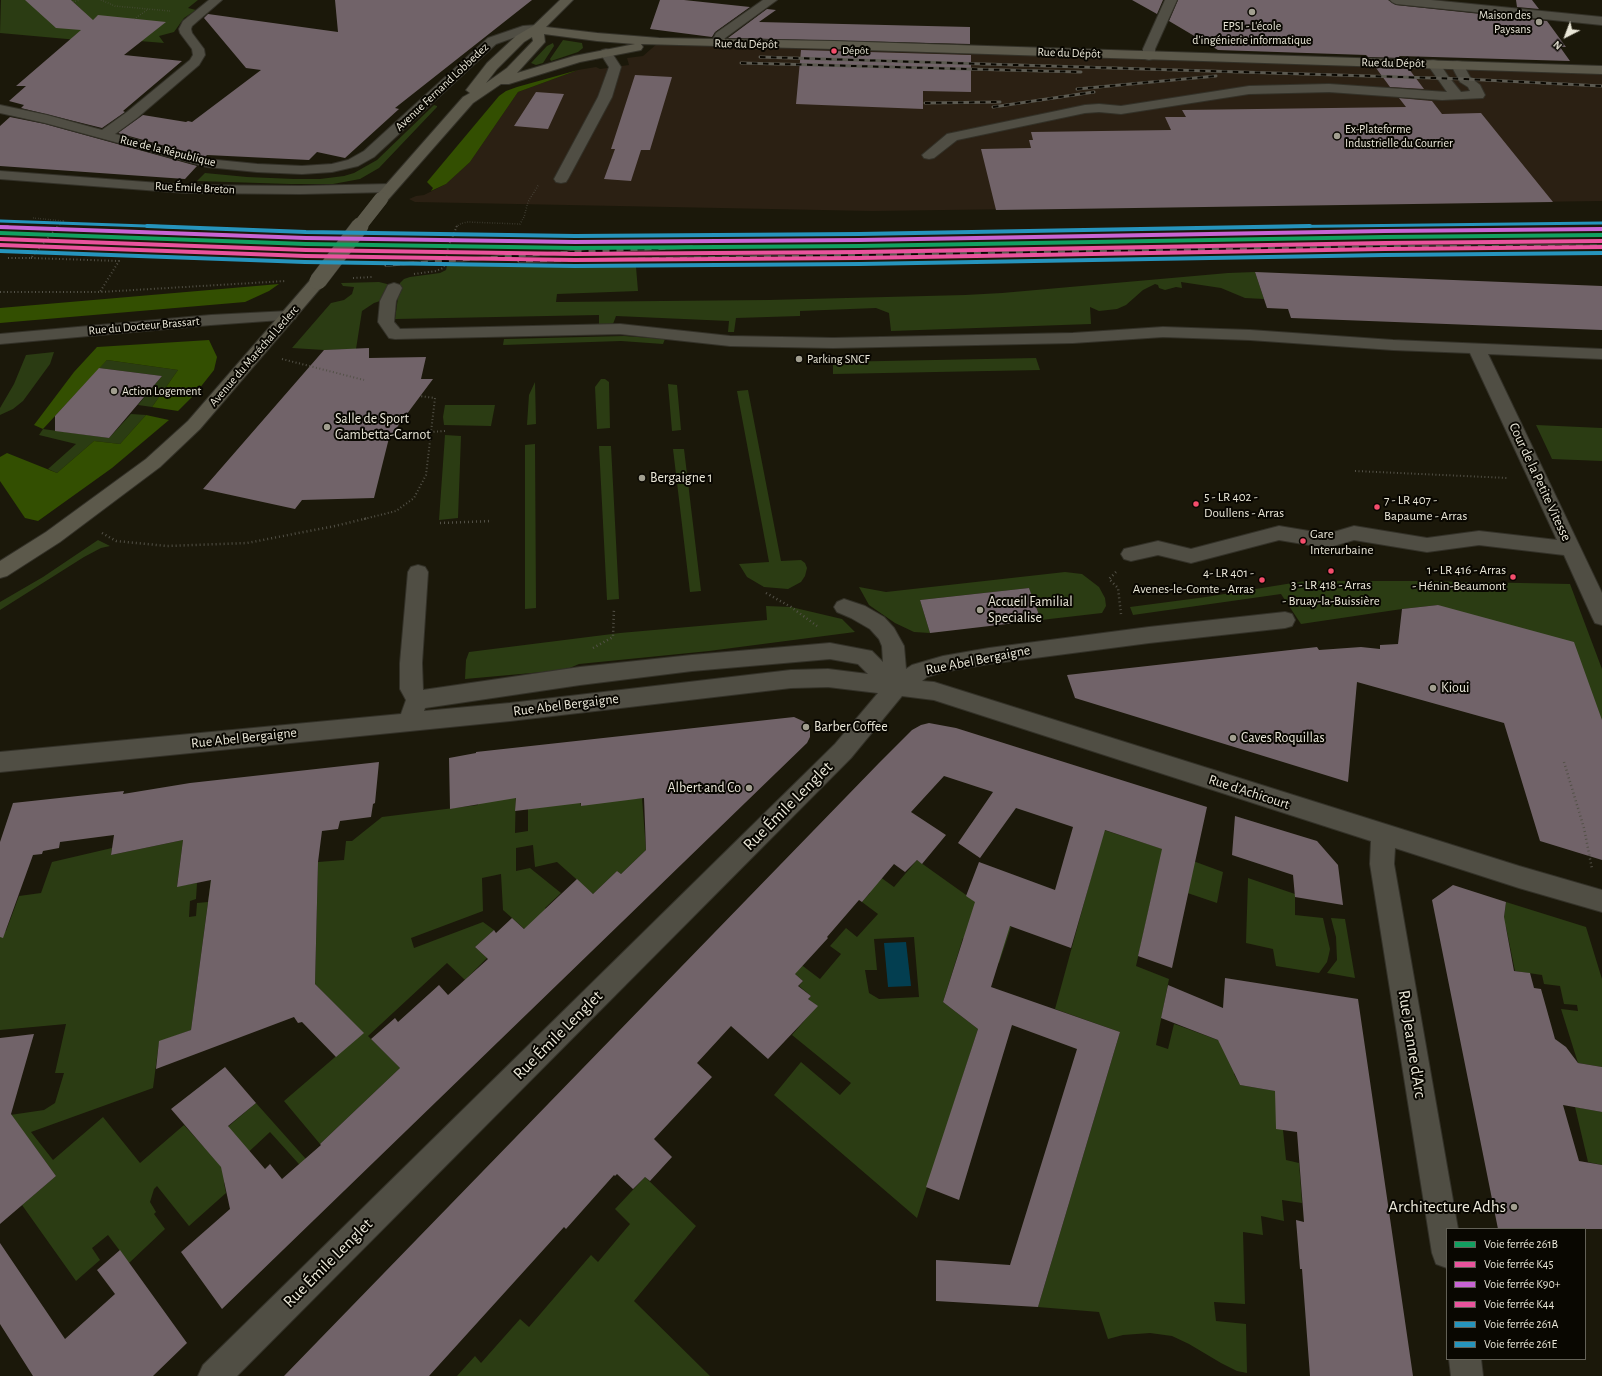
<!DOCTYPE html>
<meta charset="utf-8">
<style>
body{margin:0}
#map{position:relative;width:1602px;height:1376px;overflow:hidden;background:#1b180a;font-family:"Alegreya Sans",sans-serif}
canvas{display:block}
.legend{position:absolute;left:1446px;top:1228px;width:140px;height:132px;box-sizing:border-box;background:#090701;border:1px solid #636157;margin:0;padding:5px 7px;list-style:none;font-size:12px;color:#eae7d8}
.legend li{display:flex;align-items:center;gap:8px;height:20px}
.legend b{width:20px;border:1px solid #636157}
.north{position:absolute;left:1546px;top:16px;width:40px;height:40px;-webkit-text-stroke:3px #090701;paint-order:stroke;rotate:222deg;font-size:11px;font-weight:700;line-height:16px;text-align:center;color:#eae7d8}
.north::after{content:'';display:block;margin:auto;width:14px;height:18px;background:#eae7d8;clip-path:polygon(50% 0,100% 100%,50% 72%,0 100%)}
</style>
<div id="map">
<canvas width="1602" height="1376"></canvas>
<ul class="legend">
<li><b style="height:5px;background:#129f61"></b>Voie ferrée 261B</li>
<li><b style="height:5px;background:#e9539d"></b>Voie ferrée K45</li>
<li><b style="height:5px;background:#c864d4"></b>Voie ferrée K90+</li>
<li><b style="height:5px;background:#e9539d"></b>Voie ferrée K44</li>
<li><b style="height:5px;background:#2694bd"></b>Voie ferrée 261A</li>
<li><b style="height:5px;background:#2694bd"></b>Voie ferrée 261E</li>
</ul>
<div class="north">N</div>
</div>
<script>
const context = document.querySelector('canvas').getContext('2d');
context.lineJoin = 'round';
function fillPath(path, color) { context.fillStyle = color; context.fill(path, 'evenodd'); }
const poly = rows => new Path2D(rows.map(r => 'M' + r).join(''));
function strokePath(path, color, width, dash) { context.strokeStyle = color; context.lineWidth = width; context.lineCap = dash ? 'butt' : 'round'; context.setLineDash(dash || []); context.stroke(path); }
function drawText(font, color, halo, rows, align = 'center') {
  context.font = font + ' "Alegreya Sans",sans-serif'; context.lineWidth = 4; context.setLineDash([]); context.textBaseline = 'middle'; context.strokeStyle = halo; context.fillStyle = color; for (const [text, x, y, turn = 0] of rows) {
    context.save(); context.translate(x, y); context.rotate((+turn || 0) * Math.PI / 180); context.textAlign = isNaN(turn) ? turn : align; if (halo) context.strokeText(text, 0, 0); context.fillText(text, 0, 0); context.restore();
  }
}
fillPath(poly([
 [659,42,1602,70,1602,201,872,211,415,202,409,199,416,196,424,195,446,184,470,162,518,92,578,70,596,67,600,69,629,65,627,58,643,56]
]), '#2b2013');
fillPath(poly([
 [1,0,29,0,85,13,71,0,198,0,188,8,196,10,184,18,174,32,159,36,164,43,127,40,123,44,0,33],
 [563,40,582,43,583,48,578,52,551,61,550,59],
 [553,43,554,46,543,63,536,65,531,63,547,46],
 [434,105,437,106,437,107,379,168,360,179,333,184,290,184,197,181,205,173,247,177,294,179,320,179,344,176,354,173,377,160],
 [491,265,636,267,638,291,557,294,556,302,768,300,965,295,1002,293,1228,273,1255,272,1264,299,1245,298,1221,288,1181,282,1182,288,1176,287,1165,290,1159,288,1158,285,1155,284,1143,290,1126,305,1117,309,1099,311,1090,307,1091,324,891,331,889,313,876,308,800,311,800,316,736,318,734,332,728,332,729,321,616,316,613,324,599,324,599,315,395,319,400,283,404,279,410,277,440,273,446,270,447,266],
 [379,282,387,284,387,292,383,300,374,303,362,311,356,349,324,350,292,348,331,303,344,300,352,294,354,287,343,286,341,283],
 [624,336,665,339,663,344,621,341,503,345,504,339],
 [54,352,50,364,23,401,13,409,0,415,0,408,14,384,26,355],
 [1036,358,1040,370,833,374,833,362],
 [107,360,178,370,152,407,138,405,162,376,99,368],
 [601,379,605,379,609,382,610,428,597,429,595,387],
 [535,382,536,424,527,425,529,395],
 [668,384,677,385,681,430,672,431],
 [748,390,781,561,801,560,805,563,807,568,805,576,801,582,788,589,764,587,747,577,739,564,769,562,737,391],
 [445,405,495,405,491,426,444,425,443,417],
 [131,414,146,415,120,444,94,441,57,473,48,469,76,444,39,435,43,429,109,438],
 [1536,425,1602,428,1602,461,1552,459],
 [445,435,461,436,458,518,439,520],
 [535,444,536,608,525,609,525,445],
 [599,446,611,446,619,599,607,600],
 [673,449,684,449,701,591,690,592],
 [98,540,110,546,101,548,84,557,0,610,0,602,43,577],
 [1065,572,1082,574,1099,587,1105,598,1106,606,1102,613,1041,620,1029,588,920,600,930,633,914,632,895,623,869,605,859,587,886,592],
 [1305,581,1423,581,1570,584,1602,669,1602,720,1438,605,1402,609,1301,624,1281,594,1133,615,1130,607,1206,597],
 [766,606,791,607,842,619,855,632,709,651,579,664,565,670,465,679,466,660,469,652,620,633,767,620],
 [516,787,515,833,528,831,528,809,580,802,581,806,635,794,636,799,642,798,646,850,621,874,617,871,593,894,557,862,535,867,533,845,516,848,516,871,530,868,561,893,545,908,549,913,528,932,503,910,501,874,482,878,483,911,411,938,414,948,483,922,494,930,475,947,487,958,465,980,447,963,368,1036,400,1068,320,1144,284,1101,363,1033,315,984,318,862,344,860,346,841,352,841,382,817,478,805,478,802],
 [1104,830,1163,849,1185,858,1223,872,1217,903,1155,882,1136,966,1169,979,1156,1045,1168,1049,1174,1024,1180,1026,1242,1049,1234,1074,1240,1085,1293,1094,1283,1130,1286,1160,1299,1163,1302,1203,1282,1200,1284,1221,1261,1216,1263,1235,1243,1232,1245,1304,1214,1302,1216,1321,1246,1324,1247,1373,1237,1371,1221,1363,1189,1344,1172,1336,1150,1333,1123,1335,1108,1339,1099,1312,1038,1307,1120,1032,1055,1009],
 [183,840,177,886,197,883,196,899,190,901,189,917,196,916,197,903,208,902,212,871,236,898,208,902,191,1030,159,1042,153,1088,31,1132,53,1160,103,1117,140,1163,184,1125,204,1147,256,1103,313,1167,307,1173,270,1132,226,1173,229,1178,224,1183,226,1193,189,1226,157,1186,154,1189,150,1202,156,1212,154,1214,165,1229,129,1263,108,1235,92,1248,100,1260,76,1281,22,1205,56,1176,25,1134,0,1143,10,1115,44,1110,55,1103,64,1073,55,1073,66,1024,0,1030,0,932,6,931,19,896,41,893,52,862,112,848,111,855],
 [847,853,894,887,917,860,1011,927,999,963,963,938,943,1002,978,1029,917,1218,774,1095,801,1062,840,1095,851,1083,792,1035,817,1006,808,999,811,996,799,986,803,981,780,961,787,954,820,979,841,954,830,946,846,928,857,937,878,914,862,902,870,893],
 [914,937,919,997,879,999,869,993,865,970,877,970,874,939],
 [1248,878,1295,894,1295,915,1323,918,1330,949,1329,954,1327,962,1319,973,1276,966,1273,949,1246,943],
 [1506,902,1586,927,1602,979,1602,1067,1578,1063,1561,1009,1578,1011,1577,1005,1564,1004,1560,986,1544,984,1542,975,1515,971,1506,927,1503,925],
 [1331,918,1345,919,1355,978,1327,973,1337,960,1336,937],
 [1575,1107,1602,1112,1602,1165,1588,1162],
 [645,1177,696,1226,634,1301,710,1376,457,1376,475,1356,481,1363,520,1319,529,1327,591,1255,598,1262,630,1224,615,1209]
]), '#2b3c13');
fillPath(poly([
 [578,70,518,92,470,162,446,184,431,191,433,188,427,182,499,96,506,91,517,87],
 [279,284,269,291,245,302,0,323,0,308],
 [209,340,217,357,214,370,195,394,178,411,152,407,178,370,107,360,43,429,34,425,74,372,97,347],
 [146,415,169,420,112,468,38,521,25,518,0,481,0,457,7,453,57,473,94,441,120,444]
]), '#334f01');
fillPath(poly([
 [906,942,911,986,888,987,884,943]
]), '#033e50');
fillPath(poly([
 [25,0,71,0,93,20,98,15,166,22,124,55,182,61,123,111,125,112,102,128,21,108,24,105,9,101,26,86,16,86,81,30,56,28],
 [335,0,532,0,395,108,399,109,345,158,317,152,309,160,207,155,205,157,118,133,143,115,186,122,188,121,192,122,261,70,246,68,204,18,208,14,338,32],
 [660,0,684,0,750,7,715,32,712,37,650,29],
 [1132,0,1163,0,1157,14],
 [1178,0,1388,0,1396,5,1547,21,1566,47,1560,47,1570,61,1399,56,1400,58,1368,57,1366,55,1218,50,1169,21],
 [1516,0,1532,0,1539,9,1517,7],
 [767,9,776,10,759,22,970,27,970,44,728,38],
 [801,50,971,55,971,92,923,91,923,109,796,104],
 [1376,68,1409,69,1424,89,1390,87],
 [635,75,672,77,650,150,641,150,631,181,604,179,615,149,611,149],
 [536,92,564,94,548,129,514,126],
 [1399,98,1432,101,1442,114,1481,113,1553,202,996,210,981,149,1031,148,1029,140,1033,140,1031,132,1171,130,1165,117,1186,117,1182,110,1406,107],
 [10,117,45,124,197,166,185,179,0,166,0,126],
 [1255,272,1602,286,1602,330,1291,318,1288,309,1267,308],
 [369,348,369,358,426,357,421,379,433,379,389,438,374,498,302,500,295,509,203,489,324,350],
 [99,368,162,376,109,438,55,431,55,416],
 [1029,588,1041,620,930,633,920,600],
 [1438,605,1574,642,1602,720,1602,860,1540,841,1504,723,1357,682,1348,782,1075,698,1067,675,1317,647,1319,650,1361,647,1380,649,1380,645,1398,644,1402,609],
 [794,717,805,722,810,729,810,737,807,743,222,1309,181,1252,230,1209,221,1167,171,1109,225,1067,256,1103,228,1126,265,1169,270,1164,282,1179,321,1145,320,1144,400,1068,371,1039,395,1018,398,1022,439,985,448,995,488,959,475,947,494,930,496,933,512,918,524,929,577,879,593,894,617,871,621,874,646,850,644,798,581,806,581,803,515,811,516,798,450,809,449,758,476,753,476,752],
 [929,723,956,728,1207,807,1172,968,1138,956,1162,849,1105,830,1071,948,1010,926,991,987,1120,1032,1038,1307,936,1301,936,1260,1010,1265,1077,1049,1012,1025,959,1200,926,1187,978,1029,943,1002,975,902,966,896,979,862,1055,890,1073,827,1016,808,980,858,958,843,993,792,944,776,911,812,946,835,922,864,917,860,905,872,894,864,862,902,859,900,827,937,828,938,795,974,803,981,798,986,811,996,808,999,818,1006,768,1059,731,1026,697,1063,712,1077,654,1139,672,1157,650,1181,645,1177,633,1189,617,1174,615,1176,614,1175,566,1229,564,1227,429,1376,284,1376,879,763,912,730,921,725],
 [379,762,375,803,373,804,371,817,340,821,338,829,322,831,318,862,315,984,364,1033,336,1057,302,1022,298,1023,294,1017,156,1069,159,1041,191,1030,211,880,177,887,183,840,111,855,114,835,60,842,59,848,43,851,42,854,33,855,3,938,0,937,0,842,13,803,124,791,123,794,190,783],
 [1235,816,1317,841,1338,865,1343,905,1295,897,1293,875,1232,855],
 [1453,885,1506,902,1504,917,1514,971,1530,973,1534,988,1541,989,1555,1039,1566,1047,1578,1063,1602,1067,1602,1112,1563,1105,1579,1161,1602,1165,1602,1229,1498,1229,1432,900],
 [1225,978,1358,999,1413,1376,1310,1376,1302,1269,1300,1269,1296,1220,1304,1222,1297,1132,1276,1129,1275,1091,1240,1085,1218,1040,1161,1018,1168,985,1223,1008],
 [34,1034,11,1114,56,1176,0,1224,0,1038],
 [0,1243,65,1339,115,1294,97,1270,120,1250,187,1343,153,1376,33,1376,0,1324]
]), '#716369');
const minor = poly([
 [209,0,222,0,192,26,191,29,192,33,204,49,205,55,199,65,137,118,115,134,207,159,257,164,302,166,332,164,348,160,364,151,488,38,523,26,537,25,541,26,543,29,541,32,524,34,496,44,374,157,358,166,332,172,302,174,257,172,207,167,45,123,0,113,0,105,47,115,102,130,127,112,190,60,193,55,192,49,180,33,179,29,183,21,209,0],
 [763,0,777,0,725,38,721,46,713,46,711,43,716,33,763,0],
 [1165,0,1177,0,1155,49,1155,56,1153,59,1149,60,1145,59,1143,56,1143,49,1165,0],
 [1390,0,1431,0,1602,17,1602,25,1396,4,1392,2,1390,0],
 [606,49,610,50,621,67,612,97,568,179,566,182,561,183,556,182,554,179,598,97,609,67,600,53,602,50,606,49],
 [1433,60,1438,61,1448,76,1461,92,1470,91,1468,87,1460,82,1451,65,1452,62,1457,61,1462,62,1470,77,1480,85,1485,95,1483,98,1442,100,1329,92,1249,94,1121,114,1099,112,1085,113,957,140,934,158,929,159,924,158,922,155,947,134,1085,105,1099,104,1121,106,1249,86,1329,84,1447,92,1427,64,1428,61,1433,60],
 [0,171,186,185,300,186,390,184,395,185,397,188,395,191,390,192,300,194,186,193,0,179,0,171],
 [394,283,400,285,402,288,396,301,394,322,400,329,620,324,730,336,833,338,1073,333,1163,327,1250,330,1393,340,1602,349,1602,359,1488,354,1602,593,1602,625,1595,623,1592,617,1564,555,1479,545,1427,552,1354,540,1327,548,1279,540,1191,563,1158,555,1131,561,1124,559,1121,554,1124,549,1158,541,1191,549,1279,526,1327,534,1354,526,1427,538,1479,531,1557,540,1470,353,1393,350,1250,340,1163,337,1073,343,833,348,730,346,620,334,395,339,389,338,378,322,380,301,388,285,394,283],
 [289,311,295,313,297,316,295,319,211,325,0,344,0,334,211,315,289,311],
 [418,565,425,567,428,572,422,663,423,690,580,667,692,655,830,643,872,651,883,662,882,646,879,639,870,629,851,618,837,612,834,607,837,602,844,599,865,606,884,617,894,628,904,646,906,669,912,665,943,656,989,648,1149,627,1285,612,1292,614,1295,620,1292,626,1285,628,1149,643,989,664,943,672,927,677,922,681,934,682,1519,866,1602,890,1602,912,1519,888,1395,848,1394,864,1458,1229,1447,1229,1447,1268,1436,1264,1432,1253,1370,864,1371,841,934,700,902,696,851,758,237,1376,198,1376,203,1365,835,744,878,693,828,687,791,688,510,721,0,772,0,752,401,714,406,700,400,689,400,663,408,572,411,567,418,565],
 [830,659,858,664,868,674,828,669,791,670,510,703,424,711,425,708,580,685,692,671,830,659],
 [1449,1359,1481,1359,1483,1376,1451,1376,1449,1359]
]);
const major = poly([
 [560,0,573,0,546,27,597,33,659,38,834,41,1602,66,1602,74,834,49,641,44,643,47,641,50,580,62,509,84,501,84,473,103,386,202,381,203,376,202,374,199,376,196,463,97,470,93,466,90,487,63,516,36,533,26,560,0],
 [544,34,597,41,635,44,574,56,517,73,545,42,544,34],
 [532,37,533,41,507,68,486,83,497,69,524,42,532,37],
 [318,276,324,278,326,281,324,284,200,429,160,467,60,542,7,576,0,578,0,561,46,532,146,459,188,421,312,278,318,276]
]);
strokePath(minor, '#333128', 2);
strokePath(major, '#333128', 2);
strokePath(poly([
 [101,0,115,6,170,11],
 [73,2,80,0],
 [134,19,147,10],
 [33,218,63,221,58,227],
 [456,227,460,224,467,222,520,224,524,217,528,202,539,184]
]), '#535147', 1.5, [0.5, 2]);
strokePath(poly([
 [8,258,31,258,58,226],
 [31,258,119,261,100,292],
 [414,274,436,271,443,268,446,262,448,247,457,226],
 [353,278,372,277],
 [0,292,100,292,286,281],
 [282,359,364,380],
 [430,432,445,431],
 [1355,471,1508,478],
 [364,519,396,511,414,498,426,475,435,398,419,396]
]), '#535147', 2, [1, 2.5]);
strokePath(poly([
 [440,523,492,521],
 [102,533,116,541,167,546,247,543,335,526,368,518],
 [1116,572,1109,579,1118,588,1121,614],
 [766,593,791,607,817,626],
 [593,648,613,637,614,608],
 [1564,762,1584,828,1592,869]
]), '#535147', 2.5, [1, 3]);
fillPath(minor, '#504e44');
fillPath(major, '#5c594b');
const railFar1 = poly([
 [760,57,1465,79,1602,86],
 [741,63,1081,72],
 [1077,89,1216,76],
 [925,103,1000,102],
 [993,107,1094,92]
]);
const rail = poly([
 [519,261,1363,247,1602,246],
 [386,265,573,252,692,247]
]);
strokePath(railFar1, '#5c5a51', 3);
strokePath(rail, '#5c5a51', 3.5);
strokePath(railFar1, '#090701', 2, [5.5]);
strokePath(rail, '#090701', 2.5, [7]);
const majorBridgeFar1 = poly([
 [359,227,381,199]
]);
const majorBridge = poly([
 [318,281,360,226]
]);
strokePath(majorBridgeFar1, '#333128', 14, []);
strokePath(majorBridge, '#333128', 18, []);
strokePath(majorBridgeFar1, '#5c594b', 14);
strokePath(majorBridge, '#5c594b', 17);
strokePath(poly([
 [0,233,306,244,575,248,859,246,1385,237,1602,235]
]), '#129f61', 4);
strokePath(poly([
 [0,239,306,250,575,254,859,252,1385,243,1602,241]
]), '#e9539d', 4);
strokePath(poly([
 [0,227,8,227]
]), '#c864d4', 3);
strokePath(poly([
 [0,227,306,238,575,242,859,240,1385,231,1602,229]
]), '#c864d4', 4);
strokePath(poly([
 [0,245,306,256,575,260,859,258,1385,249,1602,247]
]), '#e9539d', 4);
strokePath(poly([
 [0,221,175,227],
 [1252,227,1602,223]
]), '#2694bd', 3);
strokePath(poly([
 [147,226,306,232,575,236,859,234,1310,226]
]), '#2694bd', 4);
strokePath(poly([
 [0,251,305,262,575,266,859,264,1385,255,1602,253]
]), '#2694bd', 4);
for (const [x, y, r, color] of [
 [1252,12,4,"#a29f90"],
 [1539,22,4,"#a29f90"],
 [834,51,3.5,"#f44d6c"],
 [1337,136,4,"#a29f90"],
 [799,359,4,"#a29f90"],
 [114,391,4,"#a29f90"],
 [327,427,4,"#a29f90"],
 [642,478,4,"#a29f90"],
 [1196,504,3.5,"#f44d6c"],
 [1377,507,3.5,"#f44d6c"],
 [1303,541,3.5,"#f44d6c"],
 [1331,571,3.5,"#f44d6c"],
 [1513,577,3.5,"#f44d6c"],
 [1262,580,3.5,"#f44d6c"],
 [980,610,4,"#a29f90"],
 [1433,688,4,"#a29f90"],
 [806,727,4,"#a29f90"],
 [1233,738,4,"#a29f90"],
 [749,788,4,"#a29f90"],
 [1514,1207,4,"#a29f90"]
]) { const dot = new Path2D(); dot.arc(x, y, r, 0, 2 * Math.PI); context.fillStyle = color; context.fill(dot); strokePath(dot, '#090701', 1.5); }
drawText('11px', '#eae7d8', '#090701', [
 ["Dépôt",842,51]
], 'left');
drawText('12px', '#eae7d8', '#090701', [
 ["Maison des",1531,15,"right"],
 ["Paysans",1531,29,"right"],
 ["EPSI - L'école",1252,26,"center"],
 ["d'ingénierie informatique",1252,40,"center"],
 ["Ex-Plateforme",1345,129],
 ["Industrielle du Courrier",1345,143],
 ["Parking SNCF",807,359],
 ["Action Logement",122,391]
], 'left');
drawText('12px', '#eae7d8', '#090701', [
 ["Rue du Dépôt",746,44,1],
 ["Rue du Dépôt",1069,53,2],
 ["Rue du Dépôt",1393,63,1],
 ["Avenue Fernand Lobbedez",442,87,-43],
 ["Rue de la République",168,151,14],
 ["Rue Émile Breton",195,188,3],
 ["Rue du Docteur Brassart",144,326,-5],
 ["Avenue du Maréchal Leclerc",254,356,-49]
]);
drawText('13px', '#eae7d8', '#090701', [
 ["5 - LR 402 -",1204,497],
 ["Doullens - Arras",1204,513],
 ["7 - LR 407 -",1384,500],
 ["Bapaume - Arras",1384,516],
 ["Gare",1310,534],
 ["Interurbaine",1310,550],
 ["1 - LR 416 - Arras",1506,570,"right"],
 ["- Hénin-Beaumont",1506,586,"right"],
 ["4- LR 401 -",1254,573,"right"],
 ["Avenes-le-Comte - Arras",1254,589,"right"],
 ["3 - LR 418 - Arras",1331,585,"center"],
 ["- Bruay-la-Buissière",1331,601,"center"]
], 'left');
drawText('14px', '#eae7d8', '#090701', [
 ["Salle de Sport",335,419],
 ["Gambetta-Carnot",335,435],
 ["Bergaigne 1",650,478],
 ["Accueil Familial",988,602],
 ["Specialise",988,618],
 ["Kioui",1441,688],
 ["Barber Coffee",814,727],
 ["Caves Roquillas",1241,738],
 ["Albert and Co",741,788,"right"]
], 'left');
drawText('14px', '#eae7d8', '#090701', [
 ["Cour de la Petite Vitesse",1540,482,65],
 ["Rue Abel Bergaigne",978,660,-11],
 ["Rue Abel Bergaigne",566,705,-7],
 ["Rue Abel Bergaigne",244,738,-6],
 ["Rue d'Achicourt",1249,792,18]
]);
drawText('17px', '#eae7d8', '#090701', [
 ["Rue Émile Lenglet",788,806,-45],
 ["Rue Émile Lenglet",558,1035,-45],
 ["Rue Jeanne d'Arc",1412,1044,81],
 ["Rue Émile Lenglet",328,1263,-45]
]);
drawText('17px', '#eae7d8', '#090701', [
 ["Architecture Adhs",1506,1207]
], 'right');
</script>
